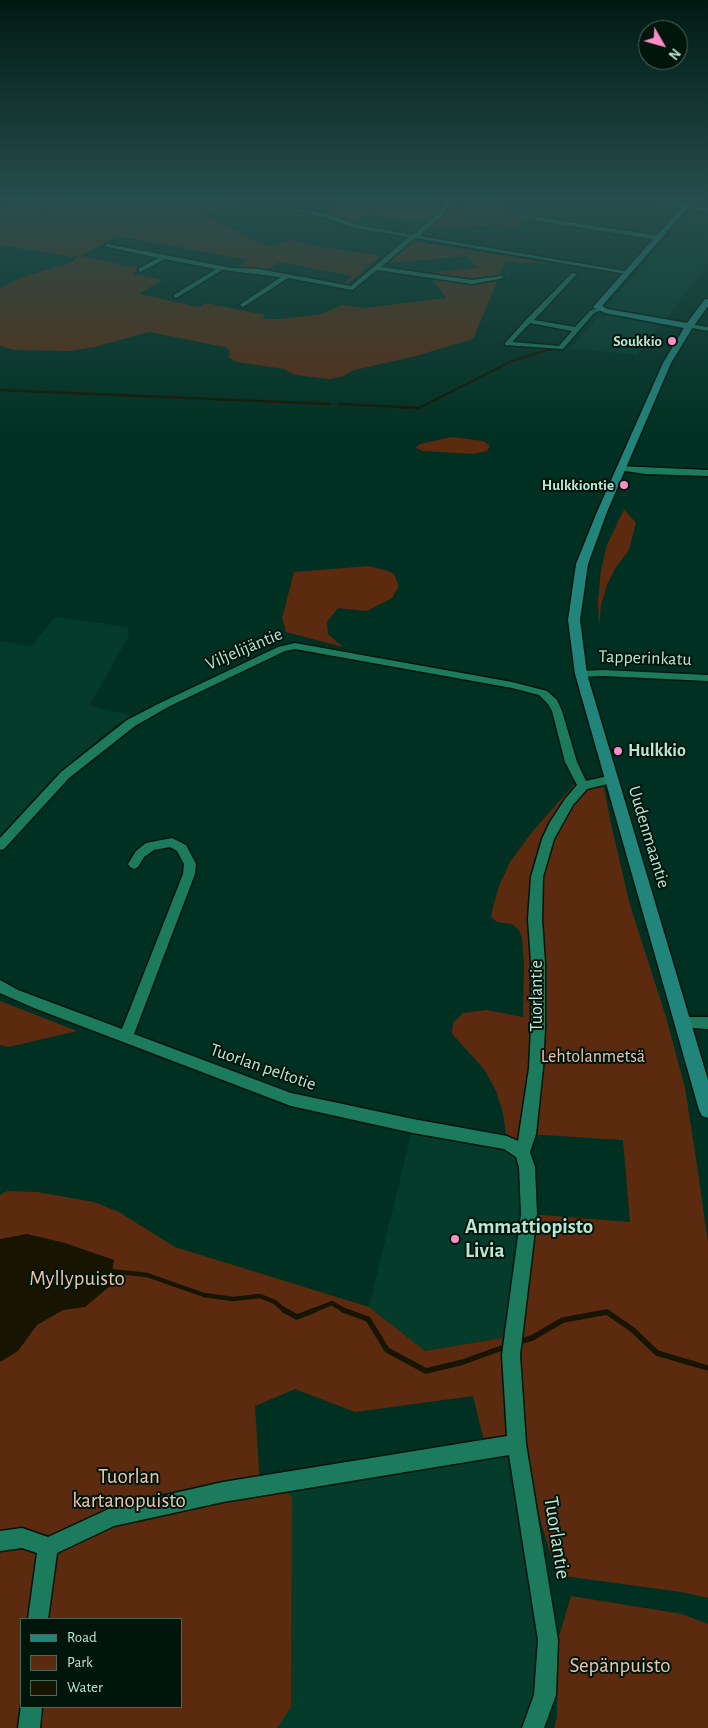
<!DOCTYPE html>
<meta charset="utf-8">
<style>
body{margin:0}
#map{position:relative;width:708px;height:1728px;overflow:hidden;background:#003021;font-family:"Alegreya Sans",sans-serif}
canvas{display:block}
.legend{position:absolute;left:20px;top:1618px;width:162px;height:90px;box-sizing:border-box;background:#00150c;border:1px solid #4c685c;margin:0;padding:6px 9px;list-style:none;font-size:15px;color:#bde5d4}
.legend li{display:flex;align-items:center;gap:10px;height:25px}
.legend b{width:25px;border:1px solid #4c685c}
.north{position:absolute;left:638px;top:20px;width:50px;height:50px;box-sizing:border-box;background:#00150c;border:1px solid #4c685c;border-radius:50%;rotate:128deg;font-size:14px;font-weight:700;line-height:20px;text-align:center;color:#bde5d4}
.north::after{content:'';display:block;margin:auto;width:18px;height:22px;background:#f98fc9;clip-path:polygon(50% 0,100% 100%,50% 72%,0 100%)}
</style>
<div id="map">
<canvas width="708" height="1728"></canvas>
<ul class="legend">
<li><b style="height:6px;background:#21857c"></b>Road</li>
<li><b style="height:14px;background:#5c2b0f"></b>Park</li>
<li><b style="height:14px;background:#171500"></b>Water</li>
</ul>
<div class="north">N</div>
</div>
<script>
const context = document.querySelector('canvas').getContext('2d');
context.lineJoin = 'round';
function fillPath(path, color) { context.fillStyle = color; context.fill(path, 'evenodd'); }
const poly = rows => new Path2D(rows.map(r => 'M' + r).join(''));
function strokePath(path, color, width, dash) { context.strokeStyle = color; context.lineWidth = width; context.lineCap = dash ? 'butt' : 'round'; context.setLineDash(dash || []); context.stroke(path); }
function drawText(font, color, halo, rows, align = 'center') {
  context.font = font + ' "Alegreya Sans",sans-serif'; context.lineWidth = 4; context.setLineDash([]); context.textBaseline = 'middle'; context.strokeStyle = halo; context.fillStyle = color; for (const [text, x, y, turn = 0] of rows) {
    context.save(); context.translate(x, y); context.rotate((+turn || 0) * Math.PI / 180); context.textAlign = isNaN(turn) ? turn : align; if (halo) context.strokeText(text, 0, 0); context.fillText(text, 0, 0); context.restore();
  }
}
fillPath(poly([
 [693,209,708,211,708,263,667,318,614,309,608,305],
 [608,315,661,325,637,355,571,348,598,317],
 [55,617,128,627,129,636,89,706,131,715,103,735,53,778,0,836,0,641,31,647],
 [413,1126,507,1143,527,1167,513,1336,425,1351,369,1307],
 [517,1444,539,1638,534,1691,522,1728,277,1728,291,1707,292,1497,277,1484]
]), '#043b2a');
fillPath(poly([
 [22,202,250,202,201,214,267,246,292,240,322,247,381,256,346,285,341,285,353,276,280,262,266,270,235,269,248,260,118,236,80,256,140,268,133,274,162,280,139,294,199,307,205,303,265,315,263,319,281,319,321,314,342,305,364,308,447,298,427,273,477,268,467,256,388,263,413,241,554,264,505,262,473,339,412,357,354,370,341,377,329,379,296,375,284,369,237,362,229,358,230,351,225,347,149,332,94,347,70,351,14,350,0,346,0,288,22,277,71,263,78,256,72,257,0,245,0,210],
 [347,202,420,202,444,208,429,221,367,215,350,223,325,213],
 [483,202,490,202,511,213,530,216,516,228,497,225,427,229,449,210,460,212,476,203],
 [452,437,483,441,490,446,487,451,473,454,423,451,416,448,420,444],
 [624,509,636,523,629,550,616,567,607,585,601,605,599,627,598,601,601,570,607,545],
 [368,566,388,571,394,574,399,586,392,598,367,611,338,608,327,622,328,634,343,647,286,632,282,618,294,572],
 [580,778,583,786,603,782,611,824,630,905,666,1017,685,1088,697,1165,708,1243,708,1598,681,1592,557,1575,517,1444,486,1449,473,1396,355,1412,295,1389,255,1406,260,1487,277,1484,292,1497,291,1707,277,1728,0,1728,0,1195,7,1191,37,1192,94,1202,119,1212,175,1247,369,1307,425,1351,513,1336,529,1214,630,1222,623,1140,528,1134,522,1152,507,1143,503,1113,496,1091,484,1069,452,1034,453,1023,463,1013,487,1010,523,1017,524,965,522,938,519,930,512,924,497,922,491,917,492,911,499,886,510,862,532,832],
 [21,1619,181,1619,181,1707,21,1707],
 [0,1001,77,1031,9,1047,0,1045],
 [571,1596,682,1614,708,1624,708,1728,554,1728,557,1717,557,1643]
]), '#5c2b0f');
fillPath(poly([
 [27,1234,65,1243,114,1260,110,1286,85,1307,63,1310,37,1325,18,1351,0,1362,0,1239]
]), '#171500');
strokePath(poly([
 [0,390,330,404],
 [338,404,419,408,514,360,551,349]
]), '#171500', 2.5);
strokePath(poly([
 [110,1271,147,1275,204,1295,233,1299,260,1296,275,1302,285,1311],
 [312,1311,332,1303,345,1311]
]), '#171500', 4.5);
strokePath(poly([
 [284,1310,297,1317,315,1310],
 [343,1310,368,1319,387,1350,426,1371,463,1362,507,1346],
 [519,1342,532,1338,563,1320,607,1312,633,1330,657,1353,708,1368]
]), '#171500', 5.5);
const street = poly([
 [52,202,60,202,45,209,40,208,52,202],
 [447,202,453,202,442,216,419,236,630,272,627,274,415,238,381,267,472,280,501,276,504,278,472,284,377,270,352,290,288,278,243,307,240,305,241,304,281,277,222,270,176,298,174,297,174,295,216,269,165,259,140,272,138,269,158,258,104,246,107,244,232,268,259,269,351,286,409,237,355,228,324,217,295,211,295,209,327,214,358,225,413,235,438,214,447,202],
 [686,205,708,208,708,212,684,208,686,205],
 [535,217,659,236,662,238,659,240,533,220,535,217],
 [572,273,577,274,534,320,575,327,590,311,599,307,602,309,601,310,594,313,563,349,505,345,505,343,526,320,572,273],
 [530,323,572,331,559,346,512,342,530,323],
 [689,324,708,327,708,331,687,327,687,325,689,324],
 [618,466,708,470,708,476,646,474,618,470,618,466],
 [295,643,512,682,547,691,557,700,562,711,577,762,586,781,612,775,618,779,616,782,587,789,573,805,554,839,543,877,542,919,545,963,545,1028,543,1068,536,1134,530,1152,535,1167,537,1214,520,1355,526,1444,558,1640,556,1695,544,1728,522,1728,534,1695,538,1640,509,1455,223,1502,114,1526,57,1553,48,1619,28,1619,37,1553,22,1548,0,1551,0,1531,22,1528,48,1537,113,1507,223,1482,507,1436,502,1355,521,1214,519,1167,516,1157,504,1149,413,1133,291,1106,34,1008,0,993,0,980,18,990,122,1029,183,874,184,864,177,851,170,847,154,850,144,857,138,867,134,869,130,867,128,864,136,851,146,843,172,838,186,845,196,864,195,874,134,1034,291,1093,413,1119,507,1136,518,1141,529,1068,531,1028,531,963,528,919,531,877,542,839,550,822,565,799,577,785,565,762,552,711,548,704,539,695,512,688,295,649,285,651,168,707,135,726,69,778,4,849,0,850,0,838,61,772,127,720,160,703,278,647,295,643],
 [603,670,708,675,708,681,603,676,581,677,576,674,581,671,603,670],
 [683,1017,708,1017,708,1029,678,1027,676,1023,678,1019,683,1017],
 [21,1705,21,1707,42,1707,40,1728,18,1728,21,1705]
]);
const secondary = poly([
 [648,202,684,205,686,202,693,202,602,306,607,309,687,323,705,299,708,299,708,306,693,327,671,363,607,512,588,564,580,620,587,674,708,1080,708,1118,702,1116,699,1110,575,674,568,620,576,564,597,512,663,363,684,328,605,313,593,307,681,208,648,202]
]);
strokePath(street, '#00150c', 3);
strokePath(secondary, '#00150c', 3);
fillPath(street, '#1d7b5d');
fillPath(secondary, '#21857c');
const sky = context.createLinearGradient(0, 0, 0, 444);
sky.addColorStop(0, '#001a12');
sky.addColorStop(0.45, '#264e4e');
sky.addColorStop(1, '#264e4e00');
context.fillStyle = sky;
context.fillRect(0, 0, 708, 444);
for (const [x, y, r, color] of [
 [672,341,5,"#f98fc9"],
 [624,485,5,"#f98fc9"],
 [618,751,5,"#f98fc9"],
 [455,1239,5,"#f98fc9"]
]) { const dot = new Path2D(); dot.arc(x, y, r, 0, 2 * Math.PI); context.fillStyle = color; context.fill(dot); strokePath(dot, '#00150c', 2); }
drawText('bold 15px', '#bde5d4', '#00150c', [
 ["Soukkio",662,341],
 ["Hulkkiontie",614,485]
], 'right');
drawText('18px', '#bde5d4', '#00150c', [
 ["Viljelijäntie",244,649,-23],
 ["Tapperinkatu",645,658,2],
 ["Uudenmaantie",649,837,73],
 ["Tuorlantie",537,996,-90],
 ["Tuorlan peltotie",263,1067,19]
]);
drawText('bold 18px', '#bde5d4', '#00150c', [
 ["Hulkkio",628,751]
], 'left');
drawText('18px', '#f2c4ae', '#00150c', [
 ["Lehtolanmetsä",593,1057]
]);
drawText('bold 21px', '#bde5d4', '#00150c', [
 ["Ammattiopisto",465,1227],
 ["Livia",465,1251]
], 'left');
drawText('21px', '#f2c4ae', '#00150c', [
 ["Myllypuisto",77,1279],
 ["Tuorlan",129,1477],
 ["kartanopuisto",129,1501],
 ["Sepänpuisto",620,1666]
]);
drawText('21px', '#bde5d4', '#00150c', [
 ["Tuorlantie",557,1538,81]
]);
</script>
